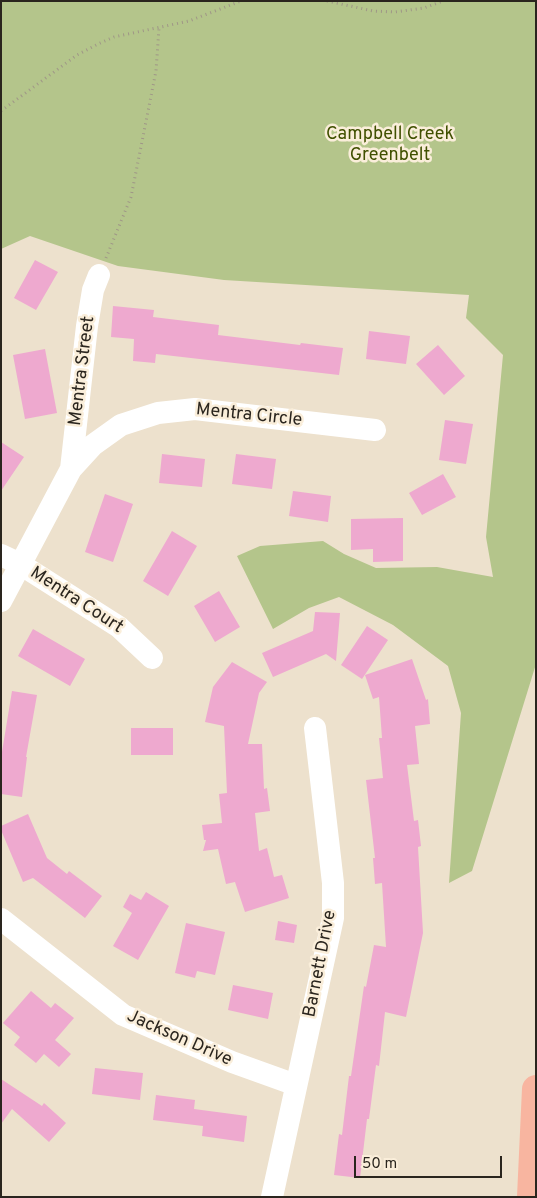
<!DOCTYPE html>
<style>
body{margin:0}
#map{position:relative;width:537px;height:1198px;overflow:hidden;background:#ede1cd;font-family:Overpass,sans-serif}
canvas{display:block}
.frame{position:absolute;inset:0;border:2px solid #2a251e;pointer-events:none}
.scale{position:absolute;left:354px;top:1156px;width:148px;height:22px;box-sizing:border-box;border:2px solid #2a251e;border-top:0;padding-left:6px;font-size:15px;line-height:18px;white-space:nowrap;color:#2a251e;-webkit-text-stroke:4px #faeeda;paint-order:stroke}
</style>
<div id="map">
<canvas width="537" height="1198"></canvas>
<div class="frame"></div>
<div class="scale">50 m</div>
</div>
<script>
const context = document.querySelector('canvas').getContext('2d');
context.lineJoin = 'round';
function fillPath(path, color) { context.fillStyle = color; context.fill(path, 'evenodd'); }
const poly = rows => new Path2D(rows.map(r => 'M' + r).join(''));
function strokePath(path, color, width, dash) { context.strokeStyle = color; context.lineWidth = width; context.lineCap = dash ? 'butt' : 'round'; context.setLineDash(dash || []); context.stroke(path); }
function drawText(font, color, halo, rows, align = 'center') {
  context.font = font + ' Overpass,sans-serif'; context.lineWidth = 5; context.setLineDash([]); context.textBaseline = 'middle'; context.strokeStyle = halo; context.fillStyle = color; for (const [text, x, y, turn = 0] of rows) {
    context.save(); context.translate(x, y); context.rotate((+turn || 0) * Math.PI / 180); context.textAlign = isNaN(turn) ? turn : align; if (halo) context.strokeText(text, 0, 0); context.fillText(text, 0, 0); context.restore();
  }
}
fillPath(poly([
 [1,1,536,1,536,664,472,871,449,883,461,713,448,666,393,625,339,597,309,608,273,629,237,556,260,546,323,541,344,554,376,568,437,567,493,577,486,537,503,355,466,318,469,295,224,280,118,266,30,236,1,249]
]), '#b4c58b');
fillPath(poly([
 [35,260,58,272,36,310,14,298],
 [113,306,154,310,153,317,219,325,218,335,300,345,301,343,343,348,339,375,156,354,155,363,133,361,134,339,111,337],
 [369,331,410,336,406,364,366,359],
 [438,345,465,376,444,395,416,364],
 [45,349,57,413,25,419,13,355],
 [445,420,473,424,466,464,439,460],
 [1,442,24,457,1,491],
 [162,454,205,459,202,487,159,483],
 [236,454,276,459,272,489,232,484],
 [443,474,456,497,422,515,409,493],
 [293,491,331,496,328,522,289,516],
 [105,494,133,504,113,562,85,552],
 [403,518,403,561,373,562,373,549,351,550,351,519],
 [172,531,197,546,168,596,143,581],
 [219,591,240,627,215,642,194,606],
 [315,612,340,613,336,661,326,654,273,677,262,653,313,631],
 [367,626,388,640,362,679,341,665],
 [33,629,85,659,70,686,18,656],
 [412,659,426,700,428,699,430,724,415,726,419,764,407,765,414,821,418,820,421,846,418,847,423,933,406,1017,385,1012,379,1066,376,1065,369,1119,367,1119,360,1178,334,1175,339,1134,342,1135,349,1076,351,1076,364,986,366,987,374,945,386,947,382,883,375,884,373,858,375,858,366,780,383,778,379,738,382,738,379,697,373,699,365,675],
 [232,662,267,682,259,693,248,744,262,744,264,789,267,788,270,811,255,813,259,851,267,848,274,877,282,875,289,898,245,912,235,882,226,884,218,849,203,851,206,840,204,840,202,825,222,823,219,794,227,793,224,726,205,722,213,687],
 [12,691,37,695,26,757,27,757,22,797,1,794,1,758],
 [131,728,173,728,173,755,131,755],
 [28,814,47,858,67,874,69,871,102,896,85,918,33,878,23,882,1,830,1,826],
 [146,892,169,906,138,960,113,946,132,913,123,907,130,894,141,900],
 [278,921,297,925,294,943,275,940],
 [186,923,225,932,215,975,197,971,195,978,175,973],
 [233,985,273,993,268,1019,228,1010],
 [31,991,51,1008,55,1003,74,1018,55,1040,71,1054,59,1067,44,1054,36,1063,14,1045,20,1037,3,1023],
 [95,1068,143,1073,140,1100,92,1094],
 [1,1079,42,1106,44,1103,66,1123,49,1142,12,1109,1,1124],
 [156,1095,195,1100,194,1109,247,1116,244,1142,202,1136,203,1126,153,1120]
]), '#eea9cf');
strokePath(poly([
 [327,1,373,11,395,12,424,8,443,1],
 [1,111,77,55,98,44,114,37,189,21,241,1],
 [106,258,131,197,156,71,159,28]
]), '#9f9687', 3, [1, 4]);
strokePath(poly([
 [71,469,87,326,93,290,99,275],
 [1,555,20,564,119,627,152,658],
 [1,601,71,469,93,445,121,425,158,413,195,409,375,430],
 [1,919,123,1015,232,1062,296,1085],
 [272,1197,333,918,333,883,315,728]
]), '#fff', 22);
strokePath(poly([
 [531,1197,536,1089]
]), '#f8b5a0', 28);
drawText('18px', '#405000', '#faeeda', [
 ["Campbell Creek",390,135],
 ["Greenbelt",390,156]
]);
drawText('18px', '#2a251e', '#faeeda', [
 ["Mentra Street",83,371,-83],
 ["Mentra Circle",249,416,6],
 ["Mentra Court",76,601,33],
 ["Barnett Drive",321,964,-79],
 ["Jackson Drive",179,1039,24]
]);
</script>
